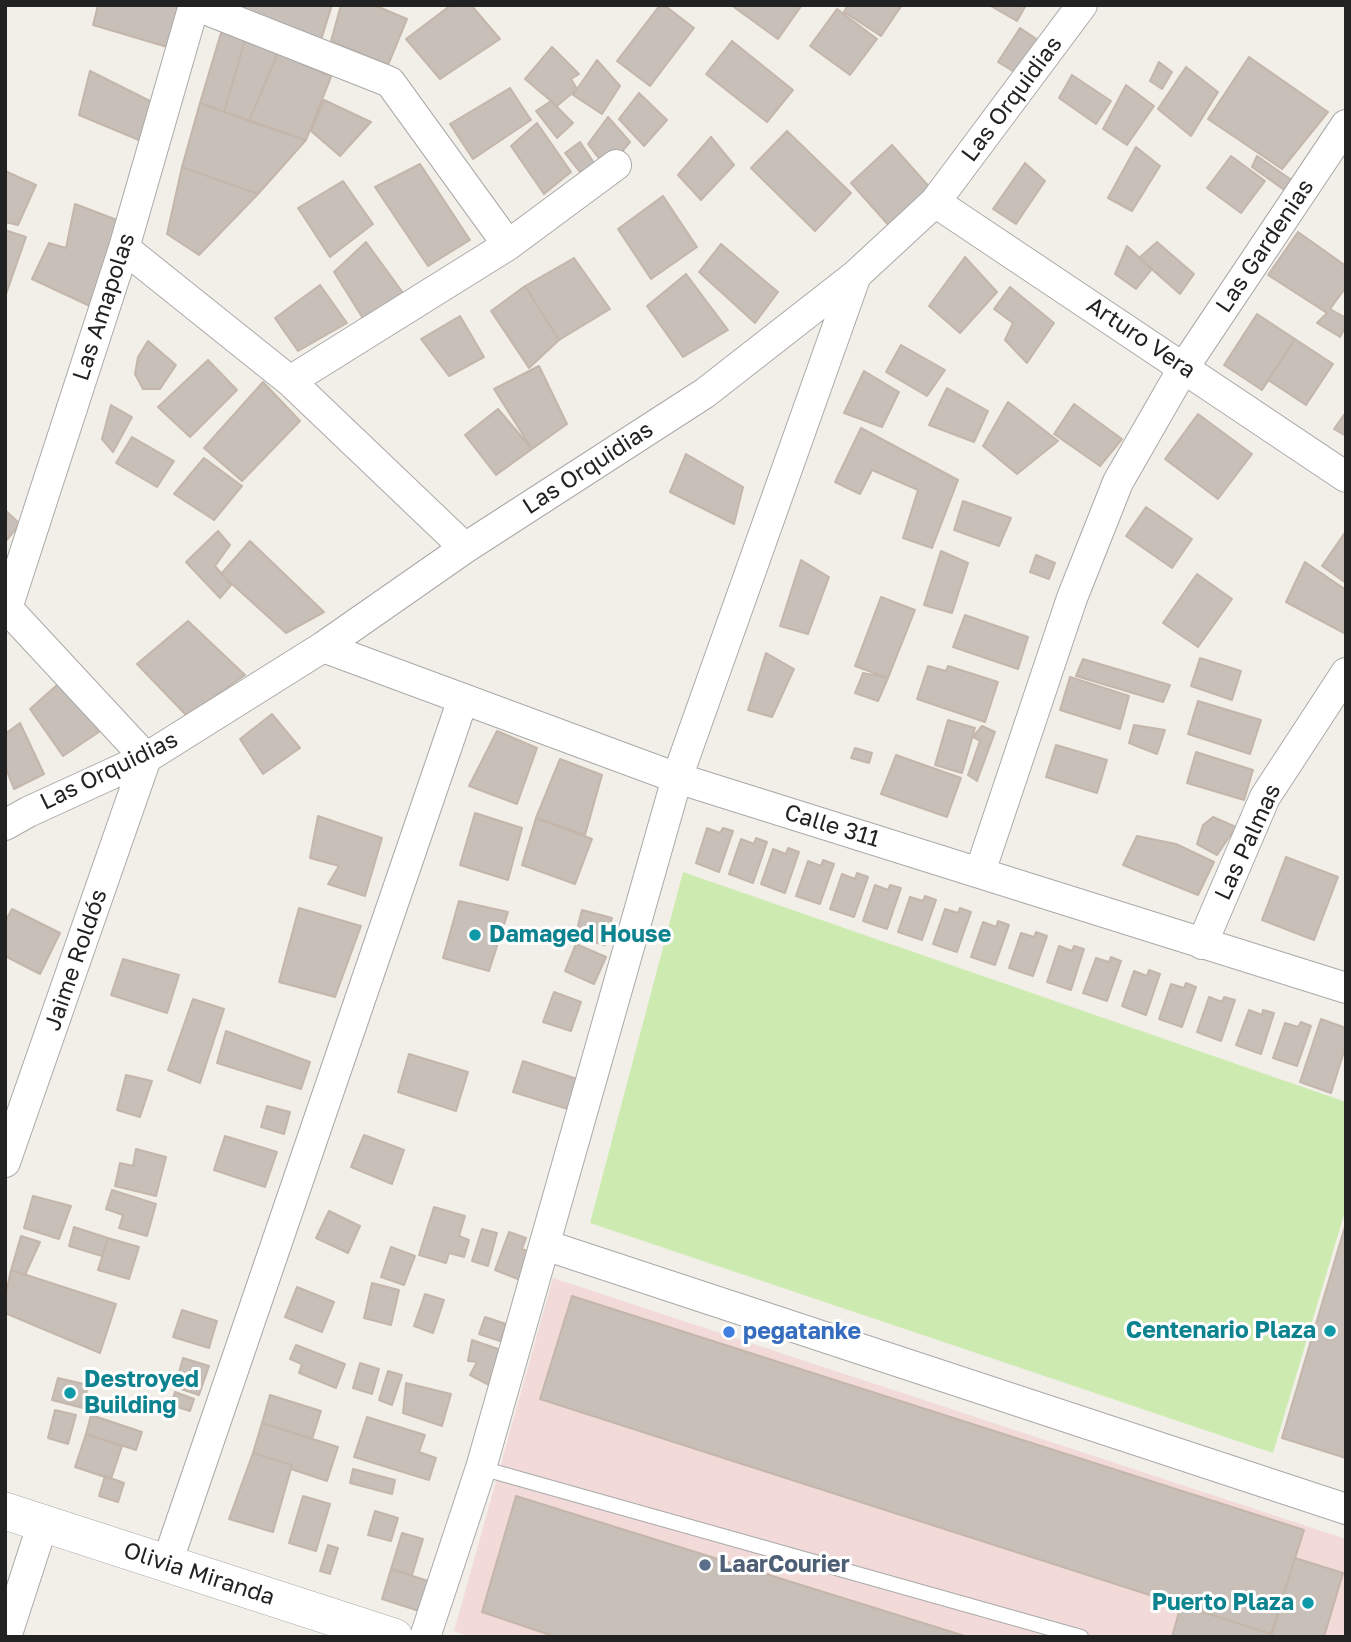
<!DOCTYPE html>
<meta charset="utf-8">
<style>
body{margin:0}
#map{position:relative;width:1351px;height:1642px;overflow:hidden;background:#f2efe9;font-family:"Golos Text",sans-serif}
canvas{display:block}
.frame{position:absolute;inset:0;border:7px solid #222;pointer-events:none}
</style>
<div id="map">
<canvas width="1351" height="1642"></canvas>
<div class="frame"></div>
</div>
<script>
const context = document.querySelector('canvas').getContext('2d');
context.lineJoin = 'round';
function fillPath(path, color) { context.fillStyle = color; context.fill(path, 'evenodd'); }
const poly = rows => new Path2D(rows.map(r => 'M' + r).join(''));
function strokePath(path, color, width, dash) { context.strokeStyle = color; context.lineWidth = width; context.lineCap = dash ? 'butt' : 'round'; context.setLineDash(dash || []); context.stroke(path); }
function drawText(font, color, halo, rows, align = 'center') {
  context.font = font + ' "Golos Text",sans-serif'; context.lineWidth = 6; context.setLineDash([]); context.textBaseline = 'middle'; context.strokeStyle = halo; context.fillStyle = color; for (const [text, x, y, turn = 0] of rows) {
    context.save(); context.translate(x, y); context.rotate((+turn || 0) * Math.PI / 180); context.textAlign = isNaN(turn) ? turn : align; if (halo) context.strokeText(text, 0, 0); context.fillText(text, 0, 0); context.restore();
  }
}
fillPath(poly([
 [553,1278,1346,1539,1346,1637,471,1637,454,1631]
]), '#f2dad9');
fillPath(poly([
 [683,872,1346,1102,1346,1208,1273,1453,590,1223]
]), '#cdebb0');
const building = poly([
 [98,5,186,5,174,49,93,25,98,5],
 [246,5,332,5,320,43,244,14,246,5],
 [341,5,374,5,407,19,388,65,331,41,341,5],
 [451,5,471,5,500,39,440,79,406,39,451,5],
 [660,5,664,5,694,28,650,86,617,61,660,5],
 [731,5,802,5,778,39,731,5],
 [848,5,902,5,881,36,844,12,848,5],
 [989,5,1026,5,1017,21,989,5],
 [837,9,877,39,850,75,810,46,837,9],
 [1020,28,1038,40,1016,73,998,62,1020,28],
 [221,33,245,40,224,112,200,103,221,33],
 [245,40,278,53,249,121,224,112,245,40],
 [732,41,793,90,767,122,706,74,732,41],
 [552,47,579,74,571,79,577,89,557,106,525,79,552,47],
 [278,53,331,77,306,140,249,121,278,53],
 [1249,57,1328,112,1282,169,1208,119,1249,57],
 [597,60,620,86,602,114,573,95,597,60],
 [1159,62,1172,72,1162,89,1150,81,1159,62],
 [1186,67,1218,92,1191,136,1158,109,1186,67],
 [90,71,158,105,146,143,79,115,90,71],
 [1072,75,1111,101,1096,124,1059,98,1072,75],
 [1126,85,1154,106,1127,145,1103,129,1126,85],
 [510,88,531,120,473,159,450,124,510,88],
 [639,93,667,120,644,146,619,119,639,93],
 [324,100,371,122,340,156,311,131,324,100],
 [551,101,573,123,557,138,536,111,551,101],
 [200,103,224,112,306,140,258,194,182,167,200,103],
 [608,117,630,142,607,169,588,144,608,117],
 [537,123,571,172,544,194,511,146,537,123],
 [787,131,851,193,815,231,751,168,787,131],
 [711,137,734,165,701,200,678,175,711,137],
 [580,142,596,166,583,176,565,153,580,142],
 [892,145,932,190,891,228,851,183,892,145],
 [1136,147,1160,166,1132,211,1108,198,1136,147],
 [1231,156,1265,181,1241,213,1207,188,1231,156],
 [1257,156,1293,181,1287,192,1252,167,1257,156],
 [1025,163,1045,181,1016,224,993,209,1025,163],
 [420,164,470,240,428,266,375,187,420,164],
 [182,167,258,194,199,255,167,234,182,167],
 [5,171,36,185,18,225,5,222,5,171],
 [343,181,373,224,330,257,298,208,343,181],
 [663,196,697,247,651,279,618,229,663,196],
 [75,204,117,220,92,307,32,279,49,243,66,248,75,204],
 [5,230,26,237,5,297,5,230],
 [1298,232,1346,266,1346,287,1330,309,1346,318,1346,326,1340,337,1317,323,1327,313,1268,275,1298,232],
 [366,242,406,297,364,320,334,272,366,242],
 [1157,242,1194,274,1180,294,1139,258,1157,242],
 [721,244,778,292,755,323,699,272,721,244],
 [1127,246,1152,269,1136,289,1115,274,1127,246],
 [965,257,997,292,960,333,929,306,965,257],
 [574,258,610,309,559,340,525,286,574,258],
 [686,274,728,330,683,357,647,306,686,274],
 [320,285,347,323,298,351,275,318,320,285],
 [525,286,559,340,529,368,491,311,525,286],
 [1010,287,1054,323,1027,363,1005,340,1013,323,994,309,1010,287],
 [1257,314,1295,339,1262,390,1224,365,1257,314],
 [460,316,484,357,449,376,421,339,460,316],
 [1295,339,1333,364,1306,405,1268,380,1295,339],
 [148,341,176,365,160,389,143,389,135,374,138,357,148,341],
 [901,345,945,370,927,396,886,372,901,345],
 [208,360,237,390,190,437,158,407,208,360],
 [539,366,567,424,532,449,494,389,539,366],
 [864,371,899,392,882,427,844,413,864,371],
 [263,382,300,421,242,481,204,448,263,382],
 [947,388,988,411,974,442,929,425,947,388],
 [1008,402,1058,441,1017,474,983,446,1008,402],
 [1074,404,1122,439,1100,466,1054,434,1074,404],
 [111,405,132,417,113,452,102,439,111,405],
 [498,409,532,449,496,475,465,435,498,409],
 [1346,412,1346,436,1334,429,1346,412],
 [1198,414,1252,454,1218,499,1165,459,1198,414],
 [861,428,958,480,932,548,903,538,918,490,872,470,860,494,835,482,861,428],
 [132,437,174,461,157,487,116,463,132,437],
 [686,454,743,487,734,524,670,492,686,454],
 [204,458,242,486,214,520,174,494,204,458],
 [963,501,1011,518,999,546,954,530,963,501],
 [1146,507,1192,539,1172,568,1126,536,1146,507],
 [5,510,20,524,5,542,5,510],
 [218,531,230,545,215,566,231,585,220,598,186,562,218,531],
 [1346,531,1346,583,1322,566,1346,531],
 [250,541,324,612,286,633,221,574,250,541],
 [941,551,968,563,952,613,924,605,941,551],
 [1036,555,1055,563,1049,579,1030,572,1036,555],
 [801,560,829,577,808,634,780,626,801,560],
 [1305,562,1346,590,1346,634,1286,602,1305,562],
 [1197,574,1232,599,1198,647,1163,623,1197,574],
 [881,597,915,610,888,678,855,666,881,597],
 [965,615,1028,637,1018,669,953,647,965,615],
 [188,621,245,675,187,716,137,664,188,621],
 [766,653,794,669,772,717,748,710,766,653],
 [1200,658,1241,671,1232,700,1191,686,1200,658],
 [1083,659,1170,685,1163,702,1076,676,1083,659],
 [928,666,946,671,948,666,998,682,985,722,917,699,928,666],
 [863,673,888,678,878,701,855,693,863,673],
 [1070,677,1129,696,1120,729,1060,710,1070,677],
 [65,678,99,732,63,756,30,709,65,678],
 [1198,701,1261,720,1250,754,1188,734,1198,701],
 [272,714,300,748,263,774,240,739,272,714],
 [948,720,975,728,962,773,935,765,948,720],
 [20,723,44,774,14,789,5,766,5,734,20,723],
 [1134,725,1165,730,1157,754,1129,743,1134,725],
 [982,726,995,732,977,781,968,775,980,741,973,737,982,726],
 [497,731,537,748,517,804,469,786,497,731],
 [1056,745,1107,760,1097,793,1046,777,1056,745],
 [855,748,872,753,869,763,851,758,855,748],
 [1196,752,1253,770,1244,800,1187,783,1196,752],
 [896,755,961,778,947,817,881,794,896,755],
 [560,759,602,775,585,835,536,818,560,759],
 [475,813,522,828,508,880,460,865,475,813],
 [318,816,382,838,365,896,328,884,339,866,310,858,318,816],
 [1213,817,1236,827,1217,855,1197,844,1203,825,1213,817],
 [536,818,592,839,575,884,522,865,536,818],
 [707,828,720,833,723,828,733,831,719,872,696,863,707,828],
 [1137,836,1176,844,1214,862,1198,895,1123,865,1137,836],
 [756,838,767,842,753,883,729,874,741,839,754,844,756,838],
 [788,848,799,852,785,893,761,884,773,849,786,854,788,848],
 [1286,857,1338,877,1314,940,1262,920,1286,857],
 [823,860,834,864,820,904,796,896,808,861,821,866,823,860],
 [857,873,868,877,854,917,830,909,842,874,855,879,857,873],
 [875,885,888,890,890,885,901,888,887,929,863,921,875,885],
 [925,896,936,900,922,940,898,932,910,897,923,901,925,896],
 [459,901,508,912,489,971,443,958,459,901],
 [299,908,361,926,335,997,279,982,299,908],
 [960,908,971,912,957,952,933,944,945,909,958,913,960,908],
 [12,909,60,933,40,974,5,956,5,922,12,909],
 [582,910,612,918,605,945,575,937,582,910],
 [998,921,1009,925,995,965,971,957,983,922,996,927,998,921],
 [1036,932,1047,936,1033,976,1009,968,1021,933,1034,937,1036,932],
 [576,944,606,957,594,984,565,971,576,944],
 [1059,946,1072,951,1074,946,1084,949,1071,990,1047,982,1059,946],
 [1111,957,1121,961,1107,1001,1083,993,1096,958,1109,962,1111,957],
 [123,959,179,975,167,1013,111,995,123,959],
 [1149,970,1160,974,1146,1015,1122,1006,1134,971,1147,976,1149,970],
 [1186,983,1196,987,1182,1027,1159,1019,1171,984,1184,988,1186,983],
 [554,992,581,1002,571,1031,543,1022,554,992],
 [1209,997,1222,1002,1224,997,1235,1000,1221,1041,1197,1032,1209,997],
 [193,999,224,1009,200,1083,168,1070,193,999],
 [1249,1010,1262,1015,1263,1010,1274,1013,1261,1054,1236,1045,1249,1010],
 [1321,1019,1346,1028,1346,1045,1331,1093,1300,1082,1321,1019],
 [1301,1022,1311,1026,1297,1066,1273,1058,1285,1023,1298,1027,1301,1022],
 [226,1031,310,1062,301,1089,217,1063,226,1031],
 [409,1054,468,1072,456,1111,398,1092,409,1054],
 [523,1061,580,1080,571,1110,513,1092,523,1061],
 [126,1075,152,1081,140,1117,117,1110,126,1075],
 [267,1106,290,1112,284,1134,261,1127,267,1106],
 [364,1135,404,1150,392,1184,351,1167,364,1135],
 [225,1136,277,1152,265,1187,214,1170,225,1136],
 [136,1149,166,1157,156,1196,115,1186,120,1163,133,1166,136,1149],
 [112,1190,156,1204,147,1236,119,1228,123,1215,106,1209,112,1190],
 [33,1196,71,1206,59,1239,24,1228,33,1196],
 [434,1207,465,1216,459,1236,469,1240,464,1257,449,1253,446,1263,419,1255,434,1207],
 [329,1211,360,1226,348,1253,316,1238,329,1211],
 [1346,1223,1346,1458,1282,1438,1346,1223],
 [74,1227,108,1238,102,1256,69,1246,74,1227],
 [482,1229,497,1233,488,1266,472,1261,482,1229],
 [509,1232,526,1238,522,1249,533,1253,523,1281,495,1270,509,1232],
 [21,1236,40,1242,25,1275,11,1270,21,1236],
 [108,1238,139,1247,129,1279,98,1270,108,1238],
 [391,1247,415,1256,404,1285,381,1277,391,1247],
 [11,1270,116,1304,100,1353,5,1313,5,1298,11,1270],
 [372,1283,399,1290,391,1325,364,1318,372,1283],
 [297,1287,334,1302,322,1332,285,1317,297,1287],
 [425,1294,444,1300,433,1333,414,1326,425,1294],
 [572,1296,1304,1530,1271,1634,540,1399,572,1296],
 [182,1310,217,1321,209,1348,173,1337,182,1310],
 [485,1317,506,1324,500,1341,479,1334,485,1317],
 [472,1340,501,1350,491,1386,470,1375,477,1362,468,1361,472,1340],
 [296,1345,345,1364,336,1388,299,1373,302,1364,290,1359,296,1345],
 [183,1358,209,1366,199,1395,175,1387,183,1358],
 [360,1363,379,1369,372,1394,353,1388,360,1363],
 [388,1371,402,1375,392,1405,379,1400,388,1371],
 [58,1378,88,1385,83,1408,52,1400,58,1378],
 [406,1383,451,1394,442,1426,403,1413,406,1383],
 [175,1392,194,1399,190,1411,171,1405,175,1392],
 [270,1395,321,1411,312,1439,262,1423,270,1395],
 [55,1410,76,1415,68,1444,48,1438,55,1410],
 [91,1415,142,1432,136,1450,86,1434,91,1415],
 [367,1417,425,1435,419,1452,436,1458,429,1480,354,1457,367,1417],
 [262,1423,338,1447,327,1481,291,1469,292,1465,253,1453,262,1423],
 [86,1434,122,1446,111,1479,75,1467,86,1434],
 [253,1453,292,1465,273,1532,229,1519,253,1453],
 [353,1469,395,1480,392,1494,350,1483,353,1469],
 [105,1476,124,1483,118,1502,99,1496,105,1476],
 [303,1496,330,1504,316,1551,289,1543,303,1496],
 [516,1496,968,1637,556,1637,482,1612,516,1496],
 [375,1511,398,1518,391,1541,368,1535,375,1511],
 [402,1533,423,1539,412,1575,391,1569,402,1533],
 [328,1545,338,1548,330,1574,320,1571,328,1545],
 [1295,1558,1343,1573,1324,1637,1271,1637,1295,1558],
 [391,1569,428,1581,419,1611,382,1599,391,1569],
 [1181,1605,1271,1634,1271,1637,1172,1637,1181,1605]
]);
fillPath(building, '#c7bfb8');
strokePath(building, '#c4b6ab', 2);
const service = poly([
 [481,1468,1081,1637]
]);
const minor = poly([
 [195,5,390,82,508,245,290,381],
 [935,202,1346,477],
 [508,245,616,165],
 [124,248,290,381,465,548],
 [5,606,146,758,5,1162],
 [7,608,124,248,194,5],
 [323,647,677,778,1346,988],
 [5,825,28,812,146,758,323,647,465,548,705,393,856,275,935,202,1082,5],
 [980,872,1072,598,1118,482,1184,367,1346,125],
 [1202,944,1265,797,1346,673],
 [545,1245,1346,1509],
 [167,1563,463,699],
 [6,1637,43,1523],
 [425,1637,481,1468,677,778,856,275]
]);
const tertiary = poly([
 [5,1511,394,1637]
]);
strokePath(service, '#a9a9a9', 16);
strokePath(minor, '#a9a9a9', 32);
strokePath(tertiary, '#a9a9a9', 38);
strokePath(service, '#fff', 14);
strokePath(minor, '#fff', 30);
strokePath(tertiary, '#fff', 37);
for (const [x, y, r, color] of [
 [475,935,7,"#0f9aa8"],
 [1330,1331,7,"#0f9aa8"],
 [729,1332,7,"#3f7fe0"],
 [70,1393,7,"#0f9aa8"],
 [705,1565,7,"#5c6f8a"],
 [1308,1603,7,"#0f9aa8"]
]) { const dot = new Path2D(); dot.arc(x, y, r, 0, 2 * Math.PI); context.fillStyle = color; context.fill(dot); strokePath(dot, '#fff', 2.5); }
drawText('23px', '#222', '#fff', [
 ["Las Orquidias",1012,99,-53],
 ["Las Gardenias",1265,246,-56],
 ["Las Amapolas",104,307,-72],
 ["Arturo Vera",1141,338,34],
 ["Las Orquidias",588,468,-33],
 ["Las Orquidias",109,771,-26],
 ["Calle 311",832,826,17],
 ["Las Palmas",1248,842,-65],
 ["Jaime Roldós",76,960,-71],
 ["Olivia Miranda",199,1574,18]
]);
drawText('bold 23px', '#0d838f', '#fff', [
 ["Damaged House",489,935],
 ["Centenario Plaza",1316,1331,"right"],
 ["Destroyed",84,1380],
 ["Building",84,1406],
 ["Puerto Plaza",1294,1603,"right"]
], 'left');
drawText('bold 23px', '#366cbe', '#fff', [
 ["pegatanke",743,1332]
], 'left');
drawText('bold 23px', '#4e5e75', '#fff', [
 ["LaarCourier",719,1565]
], 'left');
</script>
